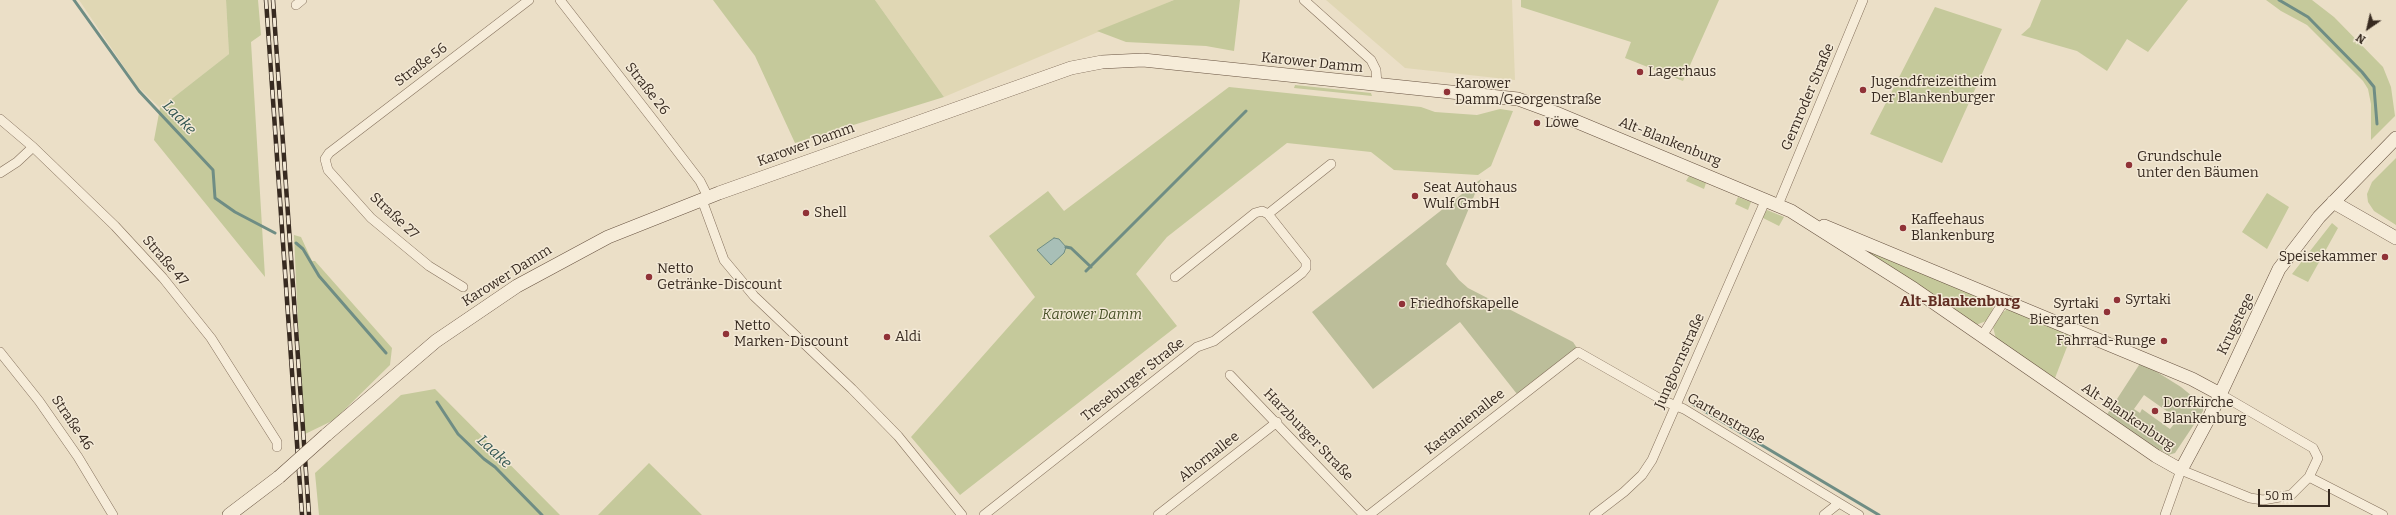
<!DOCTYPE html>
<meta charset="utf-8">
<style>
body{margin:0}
#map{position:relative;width:2396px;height:515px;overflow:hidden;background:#ebdfc7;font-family:Bitter,serif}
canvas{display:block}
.north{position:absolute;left:2348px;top:8px;width:40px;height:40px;-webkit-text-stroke:3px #f3e9d6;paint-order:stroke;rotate:214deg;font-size:11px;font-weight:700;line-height:16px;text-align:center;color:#372a20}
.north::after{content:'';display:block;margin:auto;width:14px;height:18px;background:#372a20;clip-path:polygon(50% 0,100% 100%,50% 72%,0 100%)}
.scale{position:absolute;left:2258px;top:489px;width:72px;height:18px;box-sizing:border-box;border:2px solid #372a20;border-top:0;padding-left:5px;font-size:12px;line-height:14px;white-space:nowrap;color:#372a20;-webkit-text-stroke:3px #f3e9d6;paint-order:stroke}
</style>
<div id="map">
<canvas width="2396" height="515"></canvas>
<div class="north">N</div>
<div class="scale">50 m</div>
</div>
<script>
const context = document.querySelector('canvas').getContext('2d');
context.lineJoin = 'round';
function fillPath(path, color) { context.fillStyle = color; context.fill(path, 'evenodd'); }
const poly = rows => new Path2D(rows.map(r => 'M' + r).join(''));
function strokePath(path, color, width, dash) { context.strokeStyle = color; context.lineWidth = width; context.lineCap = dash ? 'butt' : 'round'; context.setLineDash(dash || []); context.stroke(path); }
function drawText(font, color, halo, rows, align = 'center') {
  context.font = font + ' Bitter,serif'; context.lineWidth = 3; context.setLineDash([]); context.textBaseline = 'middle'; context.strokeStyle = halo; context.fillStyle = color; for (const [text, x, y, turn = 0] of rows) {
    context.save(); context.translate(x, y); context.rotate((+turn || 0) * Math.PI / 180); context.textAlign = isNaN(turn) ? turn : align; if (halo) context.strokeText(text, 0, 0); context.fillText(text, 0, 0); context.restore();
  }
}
fillPath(poly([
 [79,0,226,0,229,54,160,108,137,86],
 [875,0,1174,0,944,97],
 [1326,0,1512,0,1515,80,1405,68]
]), '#e0d7b4');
fillPath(poly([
 [226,0,258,0,261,35,251,42,265,277,154,140,160,108,229,54],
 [713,0,875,0,944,97,795,143,755,56],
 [1174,0,1240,0,1234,51,1206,46,1126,42,1097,31],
 [1521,0,1719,0,1683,81,1625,58,1631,42,1521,7],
 [2041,0,2188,0,2148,52,2127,39,2107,71,2077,51,2021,35,2030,27],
 [2266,0,2312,0,2334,17,2383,67,2391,87,2395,116,2371,140,2371,104,2368,89,2363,81,2307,25,2281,11],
 [1935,7,2002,29,1942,163,1870,134],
 [1295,85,1371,93,1372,96,1294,88],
 [1229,87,1421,107,1435,112,1477,115,1500,109,1513,111,1491,166,1478,175,1394,170,1371,152,1287,143,1167,237,1136,274,1177,326,960,495,911,437,1035,297,989,236,1048,191,1064,211],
 [2396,158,2396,225,2374,211,2368,202,2367,194,2372,182],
 [1689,176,1706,183,1704,189,1686,181],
 [2267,193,2289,207,2267,249,2242,232],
 [1738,197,1751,202,1748,210,1735,204],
 [1767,210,1784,217,1779,226,1761,217],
 [2332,223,2338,228,2308,282,2292,274],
 [294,235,301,237,312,261,315,261,392,348,390,365,334,420,303,435],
 [1845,239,1992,300,1993,311,1986,321,1976,325],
 [2009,308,2072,334,2055,378,1996,339,1993,327,2003,312],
 [435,389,560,515,319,515,315,473,401,395],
 [649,463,702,515,598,515]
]), '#c5c99b');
fillPath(poly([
 [1481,179,1446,264,1459,280,1468,288,1573,342,1577,348,1517,394,1460,322,1373,389,1312,312],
 [2141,362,2181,387,2203,405,2203,411,2175,453,2168,455,2106,416],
 [2144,395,2178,419,2170,429,2142,409,2140,413,2134,409]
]), '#bcbe9a');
const water = poly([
 [1054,238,1059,239,1066,247,1064,253,1051,265,1037,250,1054,238]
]);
fillPath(water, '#a8bfb7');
strokePath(water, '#6f8d84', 1);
strokePath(poly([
 [74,0,139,91,213,170,215,198,235,212,275,233],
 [2279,0,2308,17,2362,72,2374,87,2377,124],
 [296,243,303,249,319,276,386,353],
 [1066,247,1071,248,1091,267],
 [1086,271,1246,111],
 [437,402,458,434,484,459,495,467,542,515],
 [1691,403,1879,515]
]), '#6f8d84', 3);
const street = poly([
 [560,0,658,126,700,181,708,197],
 [1304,0,1371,60,1376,70,1377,85],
 [296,5,302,0],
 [0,119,33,147,115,226,163,278,211,338,277,442,277,447],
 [0,173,17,162,33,147],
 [702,200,724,260,754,296,852,389,898,436,962,515],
 [1778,205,1863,0],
 [1268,214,1331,164],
 [463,287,429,266,371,218,328,170,325,159,329,153,529,0],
 [1982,336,2004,301],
 [0,352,39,401,78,457,113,515],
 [1230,375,1364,515],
 [2309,477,2383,515],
 [984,515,1197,347,1214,341,1302,273,1306,268,1306,262,1268,214,1262,211,1255,213,1175,277],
 [1158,515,1277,422],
 [1369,515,1578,352,1664,401,1684,409,1859,515],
 [1594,515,1624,492,1642,475,1652,460,1766,199],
 [1824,515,1839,503],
 [2165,515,2181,470,2250,498,2263,500,2291,495,2309,477,2318,458,2313,448,2220,394]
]);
const secondary = poly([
 [2333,202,2396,238],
 [1824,226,2192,379,2220,394],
 [326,435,436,341,517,286,608,237,719,193,1071,68,1102,62,1143,60,1518,99,1556,113,1791,211,1914,289,2156,456,2181,470,2210,416,2279,269,2319,217,2396,138],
 [229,515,279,477]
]);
strokePath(street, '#85715d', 10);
strokePath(secondary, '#675240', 14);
strokePath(street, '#f6ecd9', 9);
strokePath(secondary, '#f6ecd9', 13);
const rail = poly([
 [266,0,302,515],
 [273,0,309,515]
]);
strokePath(rail, '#372a20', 4.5);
strokePath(rail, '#f3e9d6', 3, [9]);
const secondaryBridge = poly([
 [279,477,326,435]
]);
strokePath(secondaryBridge, '#675240', 14, []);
strokePath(secondaryBridge, '#f6ecd9', 13);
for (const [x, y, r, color] of [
 [1640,72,4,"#903237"],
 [1863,90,4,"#903237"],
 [1447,92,4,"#903237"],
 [1537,123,4,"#903237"],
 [2129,165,4,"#903237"],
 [1415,196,4,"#903237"],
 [806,213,4,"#903237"],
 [1903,228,4,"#903237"],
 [2385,257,4,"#903237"],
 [649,277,4,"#903237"],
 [2117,300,4,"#903237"],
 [1402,304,4,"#903237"],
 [2107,312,4,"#903237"],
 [726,334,4,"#903237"],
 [887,337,4,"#903237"],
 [2164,341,4,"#903237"],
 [2155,411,4,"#903237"]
]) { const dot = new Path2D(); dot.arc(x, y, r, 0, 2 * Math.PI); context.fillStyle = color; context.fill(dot); strokePath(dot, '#f3e9d6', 1.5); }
drawText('14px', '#372a20', '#f3e9d6', [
 ["Karower Damm",1312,63,6],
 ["Straße 56",421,65,-37],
 ["Straße 26",647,89,52],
 ["Gernroder Straße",1808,97,-67],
 ["Alt-Blankenburg",1670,142,22],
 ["Karower Damm",806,145,-20],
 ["Straße 27",394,216,43],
 ["Straße 47",165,261,49],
 ["Karower Damm",507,276,-32],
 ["Krugstege",2236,324,-64],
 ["Jungbornstraße",1680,361,-66],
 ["Treseburger Straße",1133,380,-38],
 ["Alt-Blankenburg",2128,417,34],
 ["Gartenstraße",1726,419,30],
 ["Kastanienallee",1465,422,-38],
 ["Straße 46",72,423,56],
 ["Harzburger Straße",1308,435,46],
 ["Ahornallee",1209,457,-38]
]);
drawText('14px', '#372a20', '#f3e9d6', [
 ["Lagerhaus",1648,72],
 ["Jugendfreizeitheim",1871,82],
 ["Der Blankenburger",1871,98],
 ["Karower",1455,84],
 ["Damm/Georgenstraße",1455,100],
 ["Löwe",1545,123],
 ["Grundschule",2137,157],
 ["unter den Bäumen",2137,173],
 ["Seat Autohaus",1423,188],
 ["Wulf GmbH",1423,204],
 ["Shell",814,213],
 ["Kaffeehaus",1911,220],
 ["Blankenburg",1911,236],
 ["Speisekammer",2377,257,"right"],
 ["Netto",657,269],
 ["Getränke-Discount",657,285],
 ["Syrtaki",2125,300],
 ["Friedhofskapelle",1410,304],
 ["Syrtaki",2099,304,"right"],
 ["Biergarten",2099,320,"right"],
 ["Netto",734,326],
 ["Marken-Discount",734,342],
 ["Aldi",895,337],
 ["Fahrrad-Runge",2156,341,"right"],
 ["Dorfkirche",2163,403],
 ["Blankenburg",2163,419]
], 'left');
drawText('italic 14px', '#495228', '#f3e9d6', [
 ["Karower Damm",1092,315]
]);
drawText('italic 15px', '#305551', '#f3e9d6', [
 ["Laake",179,118,46],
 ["Laake",494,452,43]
]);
drawText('bold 15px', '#602d22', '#f3e9d6', [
 ["Alt-Blankenburg",1960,302]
]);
</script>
